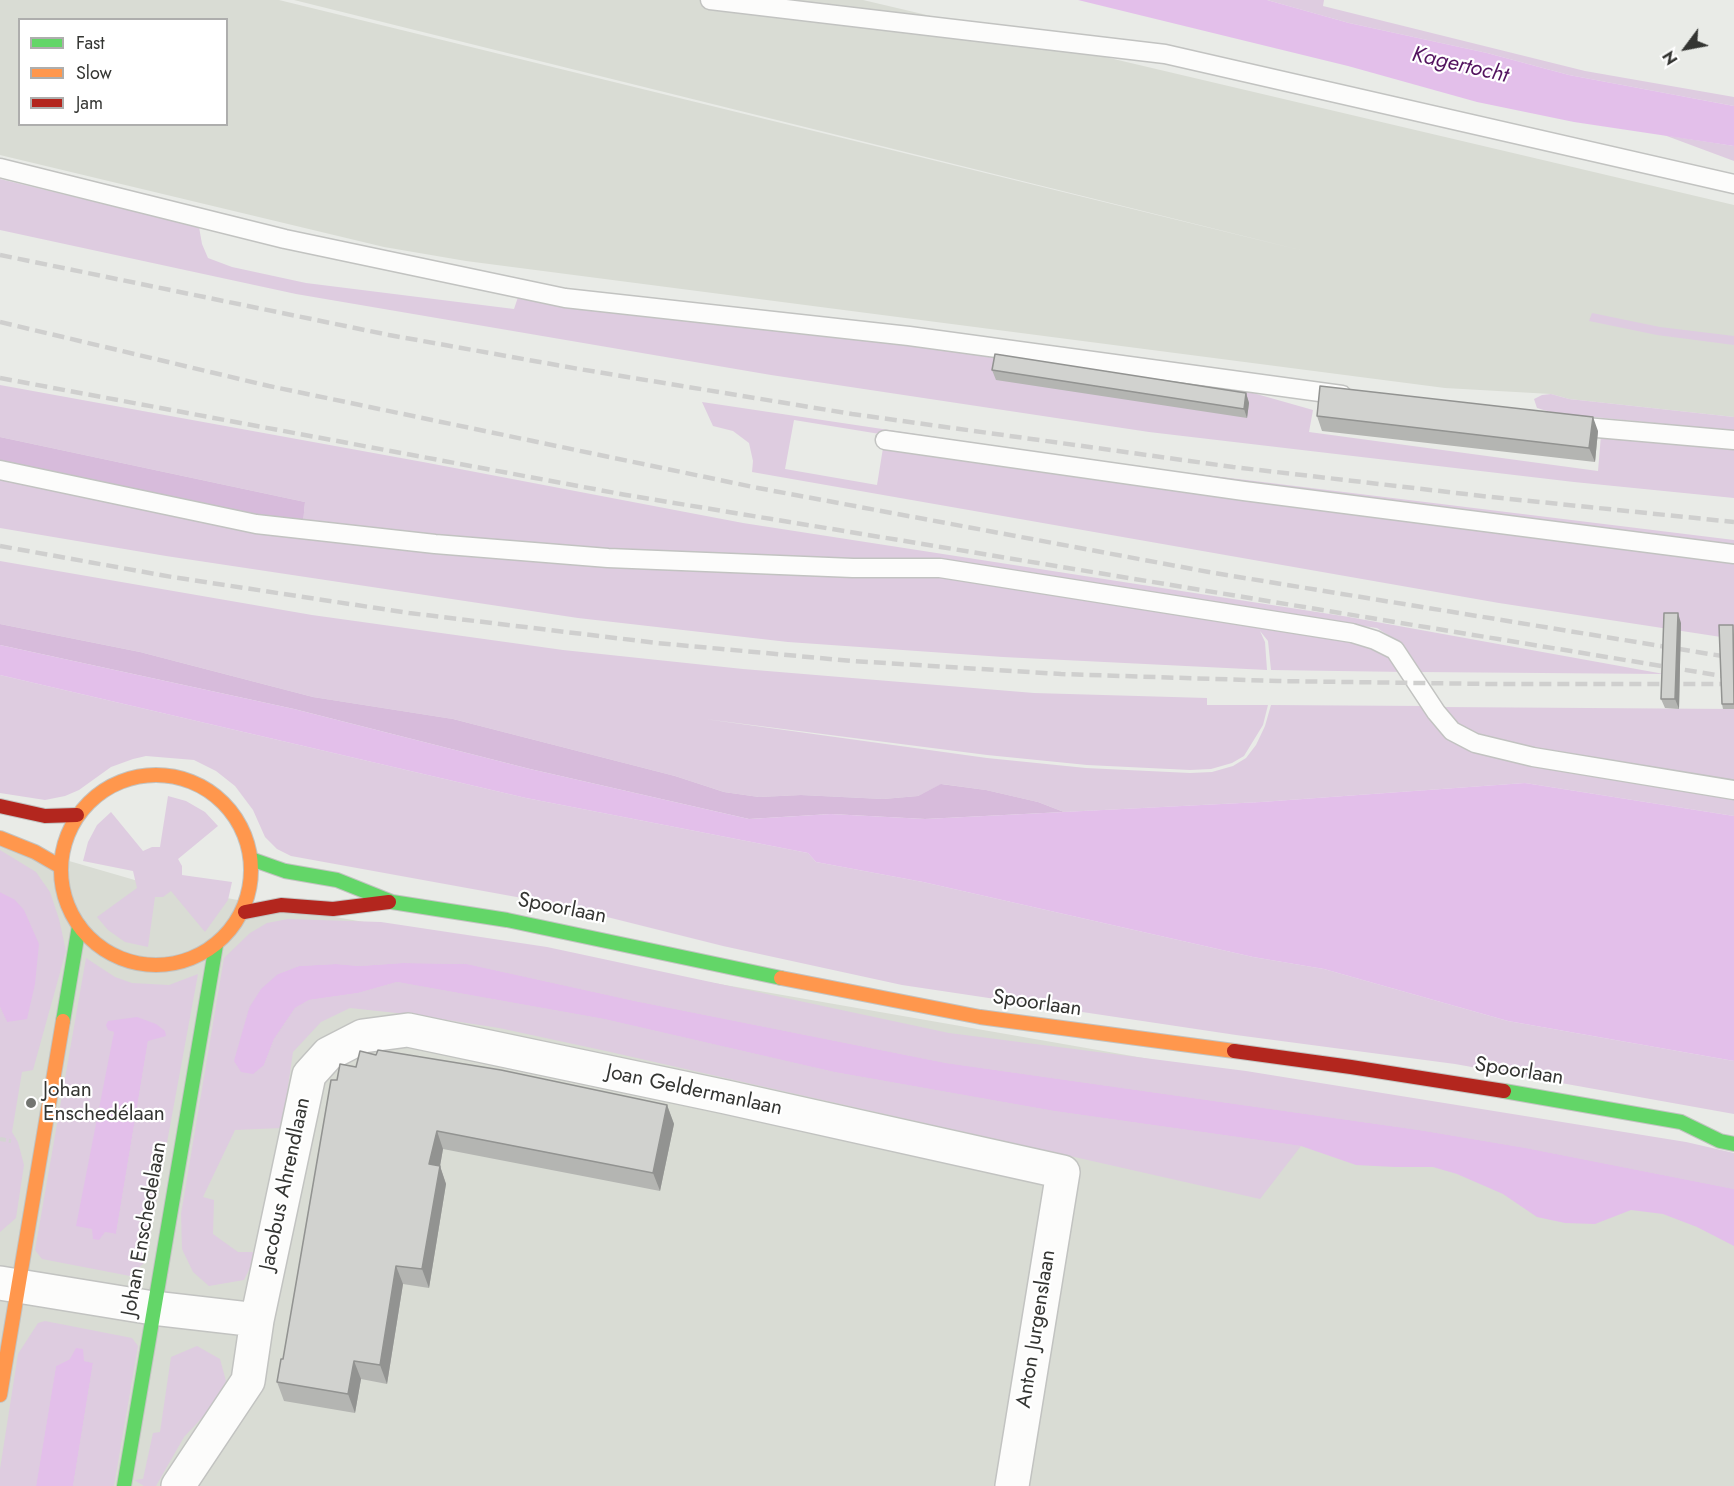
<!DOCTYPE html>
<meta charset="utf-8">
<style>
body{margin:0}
#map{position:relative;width:1734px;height:1486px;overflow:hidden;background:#e9ebe7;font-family:Jost,sans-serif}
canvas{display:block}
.legend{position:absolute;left:18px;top:18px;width:210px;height:108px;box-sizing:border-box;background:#fff;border:2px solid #aeaead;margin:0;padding:8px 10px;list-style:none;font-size:18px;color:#343532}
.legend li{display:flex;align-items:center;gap:12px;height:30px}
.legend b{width:30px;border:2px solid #aeaead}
.north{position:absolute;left:1656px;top:18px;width:60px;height:60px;-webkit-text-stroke:4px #fff;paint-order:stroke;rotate:238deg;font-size:16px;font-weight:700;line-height:24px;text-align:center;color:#343532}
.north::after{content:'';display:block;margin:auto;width:21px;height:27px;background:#343532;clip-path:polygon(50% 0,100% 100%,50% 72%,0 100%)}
</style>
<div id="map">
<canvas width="1734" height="1486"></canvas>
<ul class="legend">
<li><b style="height:8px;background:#63d668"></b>Fast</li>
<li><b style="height:8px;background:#ff974d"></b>Slow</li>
<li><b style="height:8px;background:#b3261e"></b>Jam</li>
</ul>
<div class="north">N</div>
</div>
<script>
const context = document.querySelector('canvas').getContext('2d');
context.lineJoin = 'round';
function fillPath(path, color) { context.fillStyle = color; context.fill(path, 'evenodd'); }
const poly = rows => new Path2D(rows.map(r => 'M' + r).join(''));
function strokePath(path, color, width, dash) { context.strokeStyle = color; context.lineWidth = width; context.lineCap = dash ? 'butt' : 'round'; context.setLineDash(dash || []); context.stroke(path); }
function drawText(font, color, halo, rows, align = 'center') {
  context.font = font + ' Jost,sans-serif'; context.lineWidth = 4.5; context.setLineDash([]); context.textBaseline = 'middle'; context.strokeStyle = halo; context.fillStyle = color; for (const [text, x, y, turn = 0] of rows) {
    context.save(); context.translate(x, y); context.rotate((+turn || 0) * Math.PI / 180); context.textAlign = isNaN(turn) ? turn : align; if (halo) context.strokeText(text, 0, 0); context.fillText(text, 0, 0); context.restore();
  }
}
fillPath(poly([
 [0,0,279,0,1304,251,294,0,863,0,1734,205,1734,417,1569,399,1551,394,1445,388,466,261,384,247,0,155],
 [20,20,226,20,226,124,20,124],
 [0,841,152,885,1734,1161,1734,1486,0,1486]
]), '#d9dcd4');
fillPath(poly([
 [1267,0,1324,0,1323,6,1585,71,1734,97,1734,106,1569,75,1487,53,1349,23],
 [1664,135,1734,146,1734,161],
 [0,179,199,227,202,244,208,258,232,267,306,283,514,309,518,297,971,352,1246,391,1313,410,1309,432,1598,471,1601,435,1734,450,1734,498,1574,482,1149,432,771,375,296,294,0,230],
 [1592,313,1660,327,1734,336,1734,345,1657,335,1589,321],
 [0,385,423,462,743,523,1349,617,1664,674,1420,672,1402,644,1377,628,905,560,548,548,303,523,305,502,0,437],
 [1551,394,1569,399,1734,417,1734,431,1554,413,1537,408,1534,399,1542,395],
 [702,402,1116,464,1734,540,1734,546,886,435,794,420,785,469,877,485,883,448,1734,560,1734,630,1721,637,1499,603,752,472,753,461,749,443,733,431,713,426],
 [0,476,271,533,938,575,1342,634,1388,649,1406,672,1271,670,1268,641,1260,631,1265,642,1267,670,1003,657,788,642,578,618,166,556,0,528],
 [0,561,312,615,563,650,743,669,1034,693,1207,698,1207,705,1268,705,1263,725,1244,756,1232,763,1211,769,1190,770,1087,765,987,755,705,719,987,758,1086,768,1190,773,1212,772,1233,766,1246,758,1256,745,1265,726,1271,705,1424,706,1448,736,1734,796,1734,816,1525,783,1261,802,1064,812,1038,802,986,790,942,784,918,796,883,799,801,795,759,797,724,792,675,776,453,719,313,697,140,652,0,624],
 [0,675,526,798,808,853,816,862,923,882,1253,957,1324,969,1508,1021,1734,1061,1734,1114,1455,1064,1236,1035,902,985,723,946,555,904,291,856,277,849,265,837,253,810,235,786,216,771,194,760,146,756,133,759,111,767,79,790,65,796,45,800,0,793],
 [1441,707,1734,709,1734,782,1521,747,1477,737,1459,726],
 [168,796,186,801,205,812,218,826,178,859,182,866,182,875,232,882,228,900,205,932,171,891,163,897,155,897,148,947,125,942,108,930,97,917,137,888,133,871,83,861,88,842,97,825,111,812,143,851,152,847,160,847],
 [0,850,36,872,50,892,59,919,66,951,33,1070,22,1072,12,1132,18,1142,24,1165,16,1218,0,1232,0,1007,7,1022,14,899,0,892],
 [288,919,381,922,547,947,949,1033,1246,1071,1686,1142,1734,1153,1734,1189,1526,1148,1419,1130,946,1063,635,1001,467,964,403,963,359,966,336,964,299,966,278,974,249,1008,235,1060,264,1065,274,1039,295,1008,309,1000,358,993,397,982,604,1019,834,1072,1054,1111,1301,1146,1260,1199,606,1051,499,1028,415,1015,350,1008,321,1022,293,1052,282,1128,235,1130,203,1197,214,1200,213,1234,238,1252,258,1252,244,1280,209,1286,193,1272,182,1249,181,1214,224,958,250,933,267,923],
 [86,958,115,977,132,983,169,985,198,974,145,1262,130,1276,42,1259,35,1250],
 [108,1030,148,1041,116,1234,92,1229,114,1032],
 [45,1321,132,1338,138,1346,114,1486,73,1486,93,1363,70,1359,56,1366,36,1486,0,1486,0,1469,18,1354,38,1323],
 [197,1346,220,1359,226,1381,213,1406,184,1437,156,1486,144,1486,134,1480,143,1479,153,1433,160,1432,171,1357]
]), '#decce0');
fillPath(poly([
 [0,437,305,502,303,523,241,515,0,462],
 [0,624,140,652,313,697,453,719,675,776,724,792,759,797,801,795,883,799,918,796,941,784,986,790,1038,802,1064,812,925,819,831,814,749,819,530,769,294,709,0,645]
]), '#d7bbdb');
fillPath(poly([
 [1078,0,1267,0,1349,23,1487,53,1569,75,1734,106,1734,146,1574,122,1477,102,1348,66],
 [0,645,294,709,530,769,749,819,831,814,925,819,1261,802,1525,783,1734,816,1734,1061,1508,1021,1324,969,1253,957,923,882,816,862,808,853,526,798,0,675],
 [0,892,14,899,24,910,39,944,35,984,27,1019,7,1022,0,1007],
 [403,963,467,964,635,1001,946,1063,1419,1130,1526,1148,1734,1189,1734,1246,1697,1227,1663,1214,1631,1210,1595,1224,1565,1223,1537,1217,1503,1194,1457,1174,1433,1167,1395,1167,1356,1165,1301,1146,1054,1111,834,1072,604,1019,397,982,358,993,309,1000,295,1008,274,1039,264,1065,253,1074,241,1072,234,1061,249,1008,261,989,278,974,299,966,336,964,359,966],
 [137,1017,156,1024,165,1031,166,1036,148,1041,116,1234,105,1232,99,1240,93,1239,92,1229,76,1226,114,1032,108,1030,106,1025,108,1021],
 [76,1348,83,1349,84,1361,93,1363,73,1486,36,1486,56,1366,70,1359]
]), '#e3bfea');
const lane = poly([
 [710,0,1165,54,1734,184],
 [0,168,285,239,565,298,909,336,1342,395],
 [1574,426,1734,440],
 [885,440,1244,491,1734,554],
 [0,470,256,524,435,544,608,558,853,568,940,568,1352,633,1375,640,1395,650,1436,712,1452,731,1475,743,1533,757,1734,790]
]);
const street = poly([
 [0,1283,153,1308,257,1320],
 [178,1486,248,1381,257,1320,309,1075,328,1054,363,1036,408,1030,726,1097,1063,1172,1012,1486]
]);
const fast = poly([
 [251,859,285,871,337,880,392,902,507,920,781,978],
 [63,1021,79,926],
 [1504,1091,1681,1122,1720,1141,1734,1144],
 [124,1486,216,945]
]);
const slow = poly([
 '61 870a95 95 0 1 1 190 0a95 95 0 1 1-190 0Z',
 [0,838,35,852,61,867],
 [781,978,980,1017,1234,1051],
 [0,1395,63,1021]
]);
const jam = poly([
 [0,806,45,816,77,815],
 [245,912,281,905,333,909,389,902],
 [1234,1051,1351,1067,1504,1091]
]);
strokePath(lane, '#c2c3c1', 21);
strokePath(street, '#c2c3c1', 36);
strokePath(fast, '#c2c3c1', 16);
strokePath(slow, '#c2c3c1', 16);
strokePath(jam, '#c2c3c1', 16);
strokePath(poly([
 [0,1139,11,1141]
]), '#d4d4d3', 4, [6, 3]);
strokePath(lane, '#fcfcfb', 18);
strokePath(street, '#fcfcfb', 33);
strokePath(fast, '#63d668', 14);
strokePath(slow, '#ff974d', 14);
strokePath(jam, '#b3261e', 14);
strokePath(poly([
 [0,255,389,335,579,369,852,414,1233,467,1491,497,1734,522],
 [0,322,269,386,758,488,1214,573,1734,658],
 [0,378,626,495,1734,678],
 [0,546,172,577,409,613,657,643,852,661,1061,674,1278,681,1489,684,1731,684]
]), '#cfcfce', 4.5, [12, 6]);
fillPath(poly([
 [992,370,1246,393,1249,403,1247,418,996,380],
 [1317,416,1598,431,1595,462,1322,431],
 [1681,623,1679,709,1665,708,1661,699],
 [1734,629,1734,709,1723,709,1722,704],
 [376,1055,667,1105,674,1124,660,1191,443,1149,440,1166,446,1184,429,1288,403,1284,387,1384,361,1379,355,1413,284,1401,277,1382,283,1359,337,1080]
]), '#b4b5b2');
fillPath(poly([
 [1246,393,1249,403,1247,418,1244,409],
 [1593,417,1598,431,1595,462,1589,448],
 [1678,613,1681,623,1679,709,1675,699],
 [667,1105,674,1124,660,1191,653,1173],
 [437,1131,443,1149,440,1166,446,1184,429,1288,422,1269,429,1164],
 [396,1266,403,1284,387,1384,380,1365],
 [354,1361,361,1379,355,1413,348,1394]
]), '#929391');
const building = poly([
 [995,354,1246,393,1244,409,992,370,995,354],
 [1320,386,1593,417,1589,448,1317,416,1320,386],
 [1664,613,1678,613,1675,699,1661,699,1664,613],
 [1719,625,1733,625,1734,704,1722,704,1719,625],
 [378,1050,501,1070,667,1105,653,1173,437,1131,429,1164,440,1166,422,1269,396,1266,380,1365,354,1361,348,1394,277,1382,281,1359,283,1359,331,1080,337,1080,340,1064,356,1067,360,1051,376,1055,378,1050]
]);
fillPath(building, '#d1d2cf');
strokePath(building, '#929391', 1.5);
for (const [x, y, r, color] of [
 [31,1103,6,"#737571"]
]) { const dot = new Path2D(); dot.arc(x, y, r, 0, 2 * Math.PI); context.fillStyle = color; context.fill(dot); strokePath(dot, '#fff', 2); }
drawText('21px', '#343532', '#fff', [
 ["Spoorlaan",562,909,11],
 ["Spoorlaan",1037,1004,8],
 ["Spoorlaan",1519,1072,9],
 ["Joan Geldermanlaan",694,1091,12],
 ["Jacobus Ahrendlaan",286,1184,-78],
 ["Johan Enschedelaan",145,1229,-80],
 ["Anton Jurgenslaan",1037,1329,-81]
]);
drawText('21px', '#343532', '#fff', [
 ["Johan",43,1091],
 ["Enschedélaan",43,1115]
], 'left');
drawText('italic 22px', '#53135f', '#fff', [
 ["Kagertocht",1460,66,13]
]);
</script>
